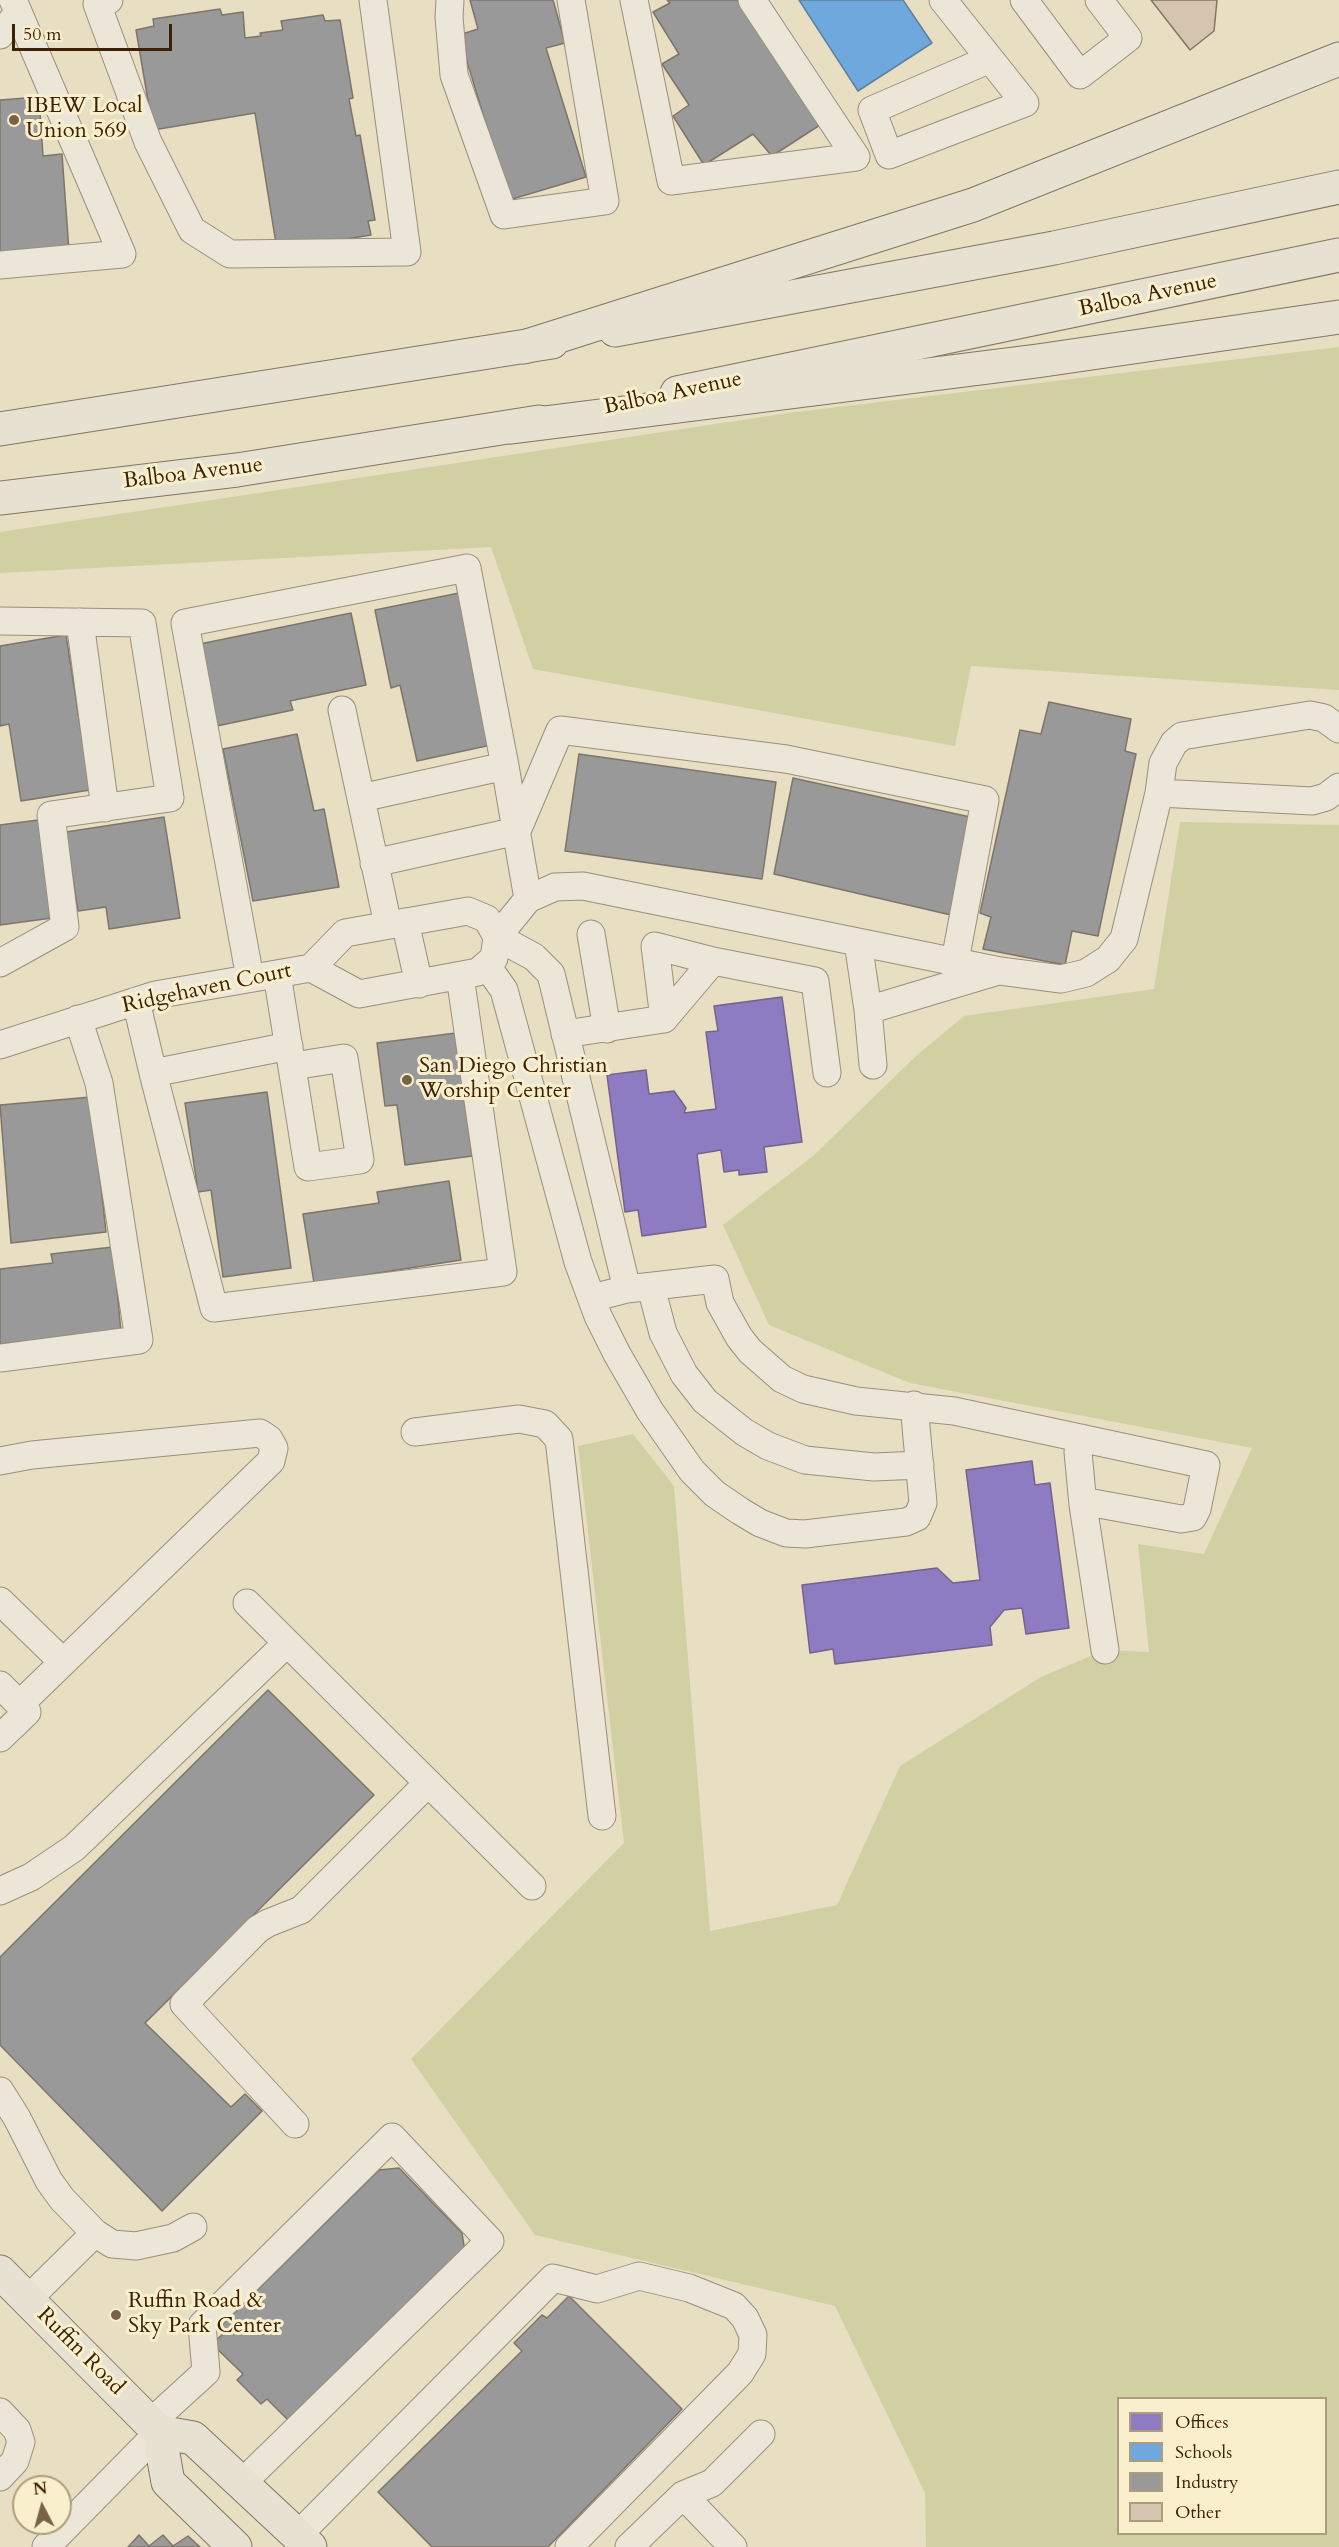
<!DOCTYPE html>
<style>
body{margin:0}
#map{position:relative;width:1339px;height:2547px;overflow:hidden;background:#e8dec1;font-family:Cardo,serif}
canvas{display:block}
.legend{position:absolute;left:1117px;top:2397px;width:210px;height:138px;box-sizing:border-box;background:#faefcd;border:2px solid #ae9d7d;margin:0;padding:8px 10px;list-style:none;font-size:18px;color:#3c2104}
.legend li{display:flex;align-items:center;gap:12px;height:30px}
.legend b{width:30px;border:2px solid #ae9d7d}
.north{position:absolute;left:12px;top:2475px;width:60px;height:60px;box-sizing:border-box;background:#faefcd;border:2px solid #ae9d7d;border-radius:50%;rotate:354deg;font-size:16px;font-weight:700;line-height:24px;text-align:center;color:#3c2104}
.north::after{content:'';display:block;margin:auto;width:21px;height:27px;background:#786346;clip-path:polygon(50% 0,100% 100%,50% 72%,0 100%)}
.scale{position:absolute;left:12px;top:24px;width:160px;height:27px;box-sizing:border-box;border:3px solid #3c2104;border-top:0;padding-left:8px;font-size:18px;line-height:21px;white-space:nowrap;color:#3c2104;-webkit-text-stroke:4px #faefcd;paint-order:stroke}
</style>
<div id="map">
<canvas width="1339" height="2547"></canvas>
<ul class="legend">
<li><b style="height:16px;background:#8e7cc3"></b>Offices</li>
<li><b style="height:16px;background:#6fa8dc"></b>Schools</li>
<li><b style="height:16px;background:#999"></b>Industry</li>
<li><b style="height:16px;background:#d5c5b0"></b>Other</li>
</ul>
<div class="north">N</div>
<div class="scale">50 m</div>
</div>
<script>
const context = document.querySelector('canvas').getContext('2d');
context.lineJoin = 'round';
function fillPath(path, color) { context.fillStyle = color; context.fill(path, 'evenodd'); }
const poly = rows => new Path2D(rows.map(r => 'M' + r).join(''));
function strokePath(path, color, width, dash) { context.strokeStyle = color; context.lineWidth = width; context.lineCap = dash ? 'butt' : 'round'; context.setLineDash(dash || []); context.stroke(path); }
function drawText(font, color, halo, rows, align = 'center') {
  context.font = font + ' Cardo,serif'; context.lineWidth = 6; context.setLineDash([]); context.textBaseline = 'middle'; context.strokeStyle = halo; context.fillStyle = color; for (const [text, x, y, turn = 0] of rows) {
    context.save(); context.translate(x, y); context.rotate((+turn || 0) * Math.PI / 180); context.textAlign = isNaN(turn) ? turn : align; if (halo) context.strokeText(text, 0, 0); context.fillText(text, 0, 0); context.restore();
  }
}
fillPath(poly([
 [1339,347,1339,690,971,666,955,746,533,669,491,547,0,573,0,532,788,413],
 [1180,822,1339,825,1339,2547,926,2547,925,2493,835,2306,535,2235,411,2059,624,1843,578,1446,633,1434,674,1486,710,1931,837,1905,900,1766,1041,1677,1105,1650,1149,1652,1138,1544,1204,1554,1252,1448,910,1383,769,1325,723,1225,813,1156,916,1056,964,1016,1154,989],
 [1118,2398,1326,2398,1326,2534,1118,2534]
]), '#d1d0a3');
const offices = poly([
 [782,997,802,1142,764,1147,767,1172,739,1175,739,1170,724,1172,721,1150,697,1154,706,1227,642,1236,638,1210,625,1212,607,1075,646,1070,649,1094,674,1091,686,1108,684,1113,716,1109,706,1032,718,1031,714,1006,782,997],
 [1032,1461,1035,1485,1050,1483,1069,1628,1026,1634,1022,1608,1004,1610,990,1627,992,1645,835,1664,833,1649,810,1653,802,1585,937,1568,953,1583,980,1580,966,1470,1032,1461]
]);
fillPath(offices, '#8e7cc3');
strokePath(offices, '#75618a', 1.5);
const schools = poly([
 [799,0,903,0,932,43,858,91,799,0]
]);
fillPath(schools, '#6fa8dc');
strokePath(schools, '#60809b', 1.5);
const industry = poly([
 [470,0,553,0,565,43,546,48,586,177,509,200,459,35,478,29,470,0],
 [667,0,738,0,820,125,772,156,753,134,704,165,673,116,689,105,662,64,679,54,653,12,670,3,667,0],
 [220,9,222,15,243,12,245,38,261,36,260,33,283,30,281,21,323,15,325,21,340,20,353,98,349,99,356,136,360,135,375,220,368,221,371,235,277,250,255,113,153,130,136,30,154,26,153,19,220,9],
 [39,97,43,156,62,154,69,251,0,256,0,100,39,97],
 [459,593,491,745,417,761,400,685,391,688,375,610,459,593],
 [351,613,366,685,290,701,293,710,212,727,195,645,351,613],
 [66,635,90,790,21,801,9,724,0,726,0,646,66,635],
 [1049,702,1131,719,1125,751,1136,754,1098,936,1072,931,1065,965,983,949,991,917,980,913,1020,730,1041,734,1049,702],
 [297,734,314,811,324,809,339,887,253,901,223,749,297,734],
 [579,754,776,782,762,879,565,851,579,754],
 [793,778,970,817,951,915,774,874,793,778],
 [164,817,180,918,109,929,106,907,78,911,66,832,164,817],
 [38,820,52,918,0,925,0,825,38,820],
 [456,1033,472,1156,405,1165,397,1105,385,1106,377,1043,456,1033],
 [267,1092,291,1268,223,1277,211,1190,198,1192,185,1103,267,1092],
 [91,1097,106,1232,11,1243,0,1105,91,1097],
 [449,1181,461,1260,314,1283,303,1214,379,1203,377,1192,449,1181],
 [113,1247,121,1332,0,1344,0,1269,53,1263,51,1254,113,1247],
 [268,1690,374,1795,145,2023,231,2107,245,2094,262,2111,162,2211,0,2045,0,1957,268,1690],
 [399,2168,462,2233,465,2252,292,2424,267,2399,261,2404,237,2380,243,2374,212,2344,225,2332,220,2327,379,2170,399,2168],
 [569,2296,682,2409,548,2547,432,2547,378,2492,522,2351,514,2343,542,2315,547,2318,569,2296],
 [139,2535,149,2546,163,2535,173,2546,188,2536,200,2547,128,2547,139,2535]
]);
fillPath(industry, '#999');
strokePath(industry, '#7d756c', 1.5);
const building = poly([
 [1151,0,1217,0,1214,31,1190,50,1151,0]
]);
fillPath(building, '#d5c5b0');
strokePath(building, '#807663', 1.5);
const minor = poly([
 [109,0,97,4,148,142,192,230,230,254,407,252,373,0],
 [450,0,449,17,454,75,504,215,605,201,571,0],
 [634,0,671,181,856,157,752,0],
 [943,0,990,59,1025,103,889,155,872,110,990,59],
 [1024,0,1080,75,1128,38,1099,0],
 [0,35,18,13],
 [0,265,122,254,13,0],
 [0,621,142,623,170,798,51,815,65,927,0,963],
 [80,622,105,808],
 [342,710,388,925],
 [1159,793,1312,801,1326,797,1339,787],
 [361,798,505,766],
 [374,863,517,831,560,730,786,759,985,800,955,961],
 [528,899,555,887,583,886,1000,971,1061,979,1086,973,1108,959,1124,939,1159,793,1163,763,1174,743,1182,736,1310,715,1324,718,1339,729],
 [405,922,419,984],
 [591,934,607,1029],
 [497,937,534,957,551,974,627,1289],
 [858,942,868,1010,998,971],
 [487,966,504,990,578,1262,598,1316,617,1354,650,1411,692,1471,715,1494,740,1511,760,1523,786,1533,805,1534,906,1522,917,1517,923,1503,914,1405],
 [277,974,308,1167,360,1160,344,1058,293,1066],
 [250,978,185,623,467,568,505,766,528,899,497,937],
 [136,1001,153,1073,289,1046],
 [868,1010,873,1065],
 [664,1019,655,946,713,961],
 [565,1034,664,1019,713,961,815,981,827,1073],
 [0,1045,155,995,311,968,345,933,468,911,487,919,497,937,494,958,478,972,359,994,311,968],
 [153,1073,214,1308,503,1272,460,976],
 [651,1287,663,1333,684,1374,705,1401,744,1432,768,1446,805,1460,874,1467,920,1465],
 [592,1298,627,1289,715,1279,720,1303,739,1337,750,1351,782,1379,803,1389,856,1401,954,1411,1206,1465,1197,1509,1193,1517,1181,1519,1093,1503,1083,1505],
 [0,1358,139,1340,99,1083,78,1019],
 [415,1432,519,1419,545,1424,559,1439,602,1816],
 [1081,1438,1078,1452,1083,1505,1105,1650],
 [0,1461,32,1455,260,1433,269,1439,274,1448,271,1461,20,1704],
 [0,1601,63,1662],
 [247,1603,532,1886],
 [0,1685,27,1712,0,1738],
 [0,1891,31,1877,74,1848,287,1643],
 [0,2091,17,2118,49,2181,62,2199,95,2233],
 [295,2124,184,2004,258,1929,268,1923,301,1910,428,1783],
 [27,2300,95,2233,112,2244,136,2246,173,2238,193,2227],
 [0,2412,17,2430,21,2442,15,2461,0,2477],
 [150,2423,206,2372,202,2325,392,2137,490,2241,242,2483],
 [683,2495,733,2547],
 [298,2535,553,2278,597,2289,639,2276,689,2288,734,2306,745,2318,753,2335,752,2354,740,2373,569,2547],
 [46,2547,159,2432],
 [629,2547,683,2495,712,2483,761,2434]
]);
const major = poly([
 [615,330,1054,248,1339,187],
 [677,393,1339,255],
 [0,429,552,342],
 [0,498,237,470,539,422],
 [0,2272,159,2432,168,2482,235,2547],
 [159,2432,193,2438,310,2547]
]);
const highway = poly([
 [524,347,973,205,1339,59],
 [512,427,1037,361,1339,317]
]);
strokePath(minor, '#998f7c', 29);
strokePath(major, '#807663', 35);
strokePath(highway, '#807663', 35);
strokePath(minor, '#ebe6d8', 27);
strokePath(major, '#e7e1d1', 33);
strokePath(highway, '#e7e1d1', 33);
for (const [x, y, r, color] of [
 [14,120,6,"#786346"],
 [407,1080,6,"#786346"],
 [116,2315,6,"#786346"]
]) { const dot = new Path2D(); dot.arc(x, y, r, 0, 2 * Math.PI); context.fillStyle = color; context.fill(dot); strokePath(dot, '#faefcd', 2); }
drawText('22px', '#3c2104', '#faefcd', [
 ["IBEW Local",26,107],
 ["Union 569",26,132],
 ["San Diego Christian",419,1067],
 ["Worship Center",419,1092],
 ["Ruffin Road &",128,2302],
 ["Sky Park Center",128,2327]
], 'left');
drawText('22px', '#3c2104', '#faefcd', [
 ["Balboa Avenue",1148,296,-12],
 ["Balboa Avenue",673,394,-12],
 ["Balboa Avenue",193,474,-7],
 ["Ridgehaven Court",207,989,-12],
 ["Ruffin Road",80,2352,45]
]);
</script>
